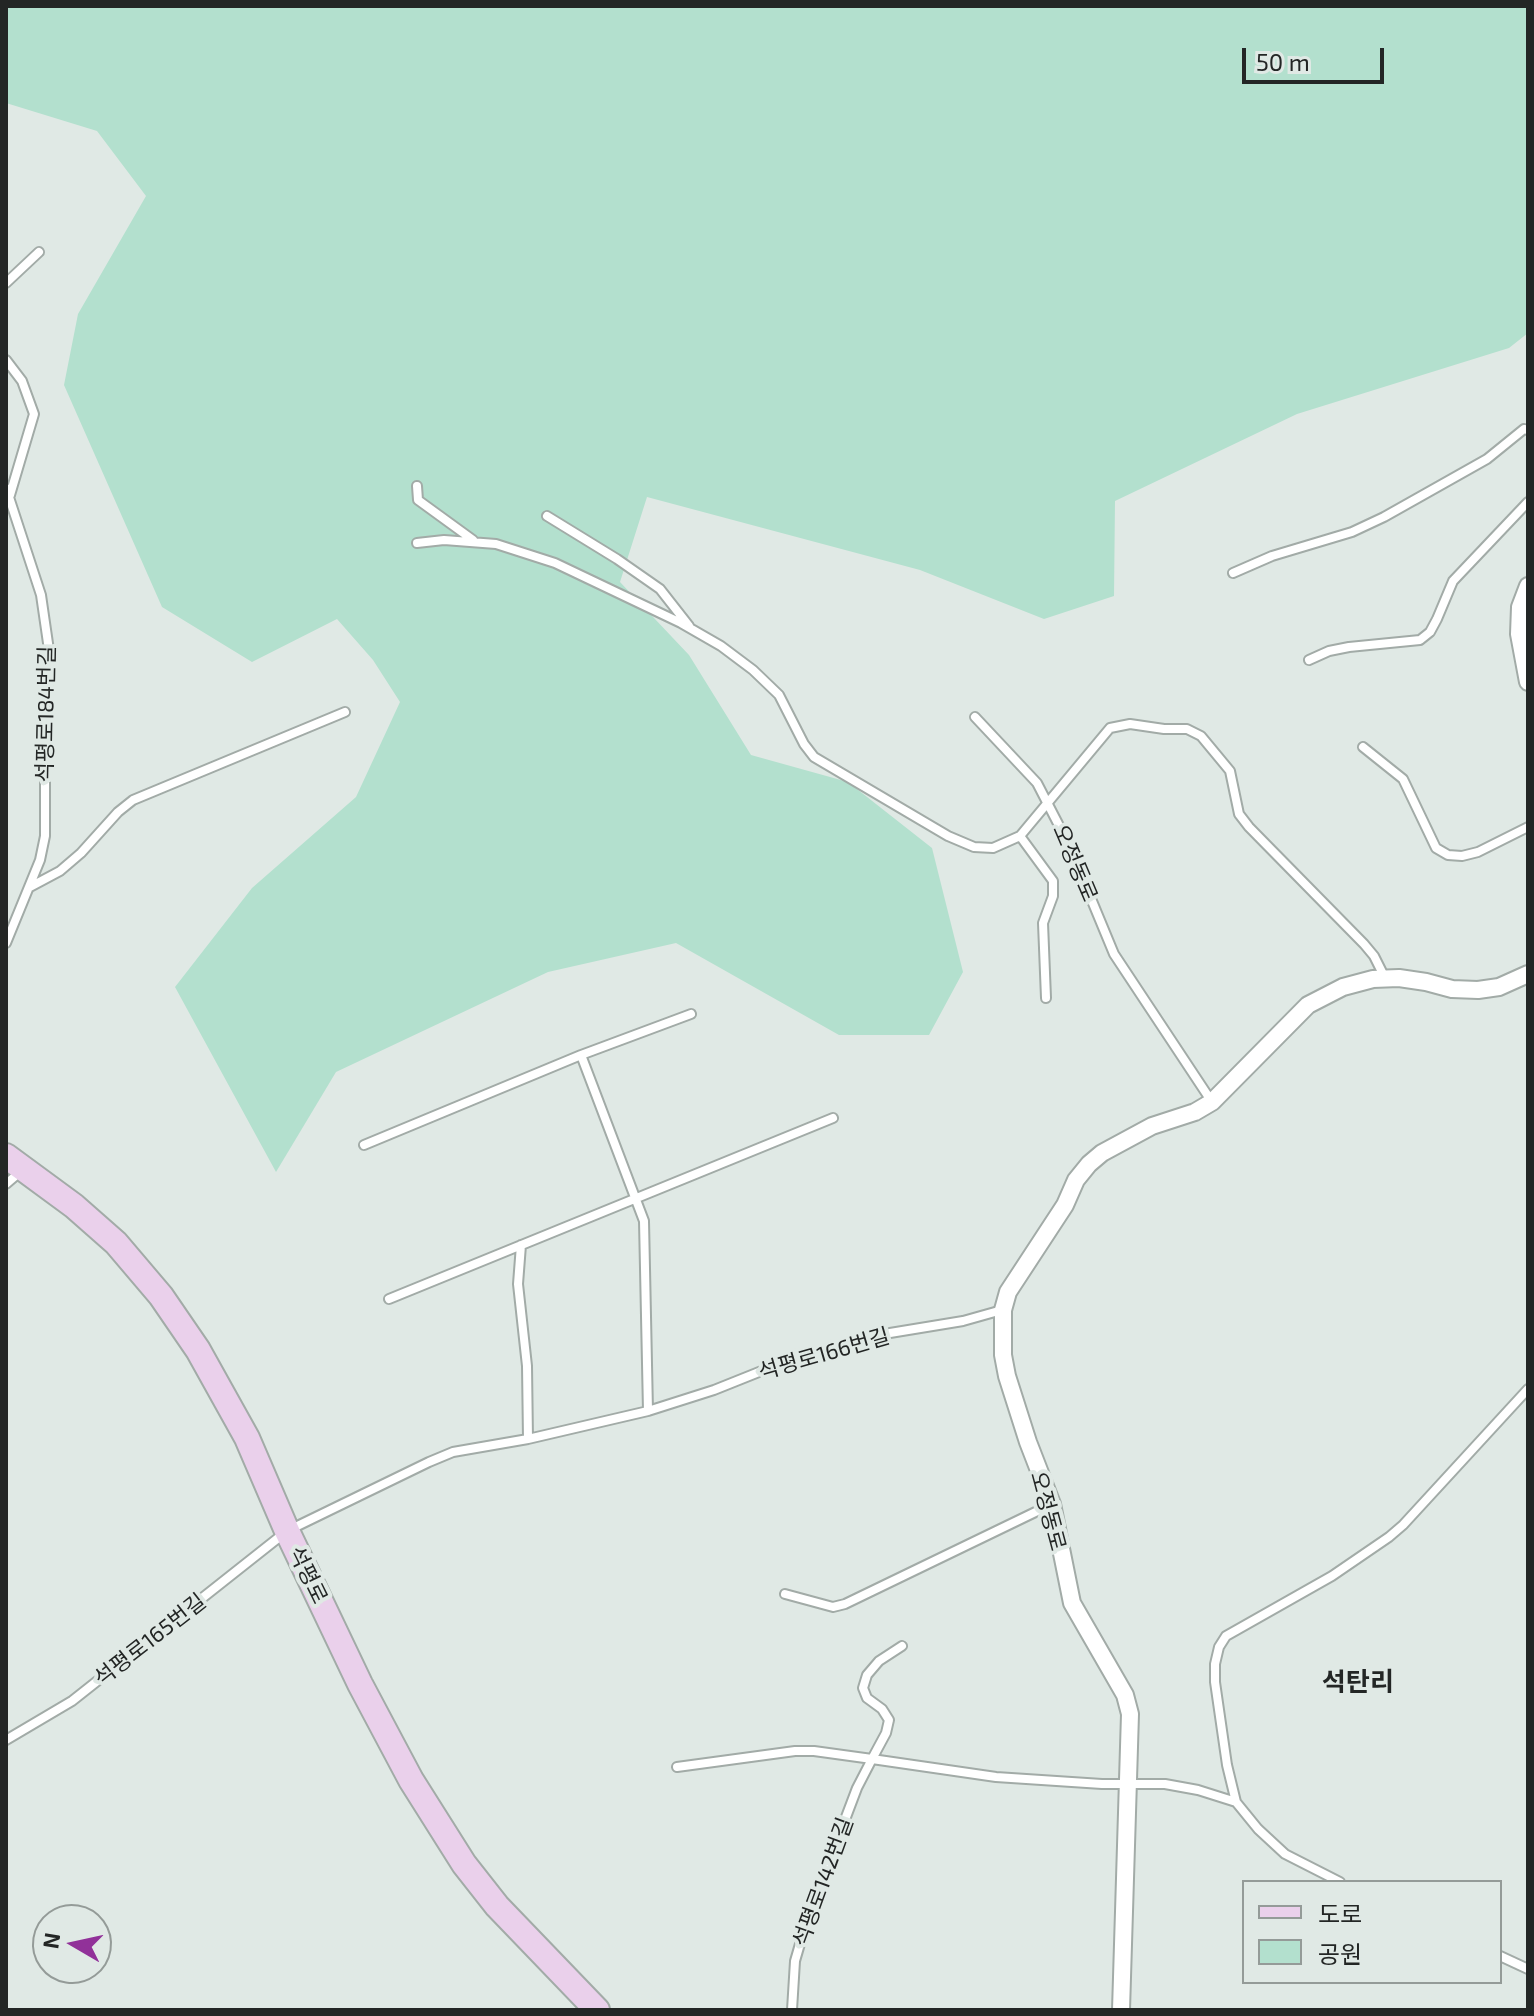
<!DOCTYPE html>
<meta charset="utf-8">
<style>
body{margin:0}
#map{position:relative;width:1534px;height:2016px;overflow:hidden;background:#e0e9e5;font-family:"Exo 2","Noto Sans KR",sans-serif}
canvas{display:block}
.frame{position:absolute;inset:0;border:8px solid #232625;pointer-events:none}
.legend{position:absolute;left:1242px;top:1880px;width:260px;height:104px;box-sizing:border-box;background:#e0e9e5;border:2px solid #949b98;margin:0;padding:10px 14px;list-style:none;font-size:24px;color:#232625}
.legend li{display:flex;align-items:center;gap:16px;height:40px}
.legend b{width:40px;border:2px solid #949b98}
.north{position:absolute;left:32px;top:1904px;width:80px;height:80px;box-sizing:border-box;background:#e0e9e5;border:2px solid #949b98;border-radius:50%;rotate:279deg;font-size:22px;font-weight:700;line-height:32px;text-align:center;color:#232625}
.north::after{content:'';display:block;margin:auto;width:28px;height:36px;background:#913199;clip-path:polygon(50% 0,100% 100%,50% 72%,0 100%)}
.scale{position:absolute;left:1242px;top:48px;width:142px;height:36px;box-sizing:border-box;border:4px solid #232625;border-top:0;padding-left:10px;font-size:24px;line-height:28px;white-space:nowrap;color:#232625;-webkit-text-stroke:6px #e0e9e5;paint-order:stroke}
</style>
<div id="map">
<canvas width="1534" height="2016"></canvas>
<div class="frame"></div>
<ul class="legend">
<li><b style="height:10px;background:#ead0eb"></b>도로</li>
<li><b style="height:22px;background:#b3e0ce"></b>공원</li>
</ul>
<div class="north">N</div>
<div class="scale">50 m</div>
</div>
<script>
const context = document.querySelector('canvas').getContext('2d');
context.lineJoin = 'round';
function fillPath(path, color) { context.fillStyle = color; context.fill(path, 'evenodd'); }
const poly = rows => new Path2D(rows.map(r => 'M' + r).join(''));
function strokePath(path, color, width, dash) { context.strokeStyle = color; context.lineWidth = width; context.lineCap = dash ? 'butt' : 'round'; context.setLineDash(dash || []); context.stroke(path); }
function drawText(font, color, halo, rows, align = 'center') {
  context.font = font + ' "Exo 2","Noto Sans KR",sans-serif'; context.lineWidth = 8; context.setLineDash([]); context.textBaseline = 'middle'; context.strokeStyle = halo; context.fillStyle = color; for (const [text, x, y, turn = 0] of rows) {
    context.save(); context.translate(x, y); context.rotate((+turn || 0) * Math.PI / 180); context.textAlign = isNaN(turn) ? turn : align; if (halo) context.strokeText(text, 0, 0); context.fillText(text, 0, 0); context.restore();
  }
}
fillPath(poly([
 [6,6,1528,6,1528,333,1509,348,1297,414,1115,501,1114,596,1044,619,920,570,647,497,620,582,689,655,751,755,848,782,932,848,963,972,929,1035,839,1035,676,943,548,972,336,1072,276,1172,175,987,252,888,356,797,400,702,373,660,337,619,252,662,162,607,64,385,78,314,146,196,97,131,6,103]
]), '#b3e0ce');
const lane = poly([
 [6,283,39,252],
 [6,360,22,381,34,414,10,495],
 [417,486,418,500,473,540],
 [6,488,41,595,50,657,45,711,45,836,40,860,6,943],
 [547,516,617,559,660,589,689,626],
 [417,543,444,540,496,544,555,563,681,623,721,646,753,670,779,695,804,744,814,757,948,836,974,847,993,848,1020,836,1110,728,1130,724,1164,729,1187,729,1201,736,1230,771,1239,814,1249,827,1364,944,1374,956,1385,978],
 [1233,573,1272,556,1352,532,1384,517,1487,459,1524,429,1528,430],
 [1309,660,1329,651,1349,647,1420,640,1430,632,1437,619,1453,581,1528,502],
 [975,717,1037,783,1068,843,1114,954,1212,1102],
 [1363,747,1403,779,1436,848,1448,855,1462,856,1478,852,1528,827],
 [1020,836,1053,881,1053,896,1043,923,1046,998],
 [30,887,60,871,81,853,118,812,133,800,345,712],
 [364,1145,581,1055],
 [6,1184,20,1172],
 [521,1245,518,1284,527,1366,528,1439],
 [389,1299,833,1118],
 [648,1411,644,1221,581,1055,691,1014],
 [785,1594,833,1607,845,1604,1052,1504],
 [6,1740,72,1701,287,1531,429,1462,453,1452,528,1439,648,1411,714,1390,779,1364,829,1348,890,1333,963,1321,1002,1310],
 [677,1767,795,1751,814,1751,872,1759,886,1733,889,1720,882,1709,867,1698,863,1688,867,1675,879,1661,902,1646],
 [1236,1802,1227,1765,1215,1682,1215,1664,1219,1647,1226,1636,1332,1576,1389,1537,1403,1525,1528,1389],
 [1500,1956,1528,1969],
 [792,2010,795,1961,807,1920,857,1788,872,1759,996,1777,1102,1784,1165,1784,1198,1790,1236,1802,1258,1829,1285,1854,1340,1882]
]);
const street = poly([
 [1528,586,1520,607,1519,634,1528,682],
 [1121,2010,1130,1714,1125,1695,1072,1603,1052,1504,1028,1442,1007,1376,1003,1355,1003,1310,1008,1292,1065,1205,1076,1180,1089,1164,1102,1153,1152,1126,1195,1112,1212,1102,1308,1005,1343,987,1373,979,1399,978,1426,982,1452,989,1478,990,1499,987,1528,974]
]);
const secondary = poly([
 [6,1156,74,1206,116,1243,161,1296,198,1350,247,1438,287,1531,360,1684,411,1780,464,1864,497,1906,597,2010]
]);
strokePath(lane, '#a2aba7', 12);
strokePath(street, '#a2aba7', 20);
strokePath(secondary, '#a2aba7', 28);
strokePath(lane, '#fff', 8);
strokePath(street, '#fff', 16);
strokePath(secondary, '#ead0eb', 24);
drawText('22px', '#232625', '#e0e9e5', [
 ["석평로184번길",46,714,-89],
 ["오정동로",1075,863,67],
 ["석평로166번길",824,1354,-16],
 ["오정동로",1048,1511,75],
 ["석평로",308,1575,64],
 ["석평로165번길",150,1640,-38],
 ["석평로142번길",823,1882,-70]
]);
drawText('bold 26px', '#232625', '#e0e9e5', [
 ["석탄리",1358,1682]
]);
</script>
